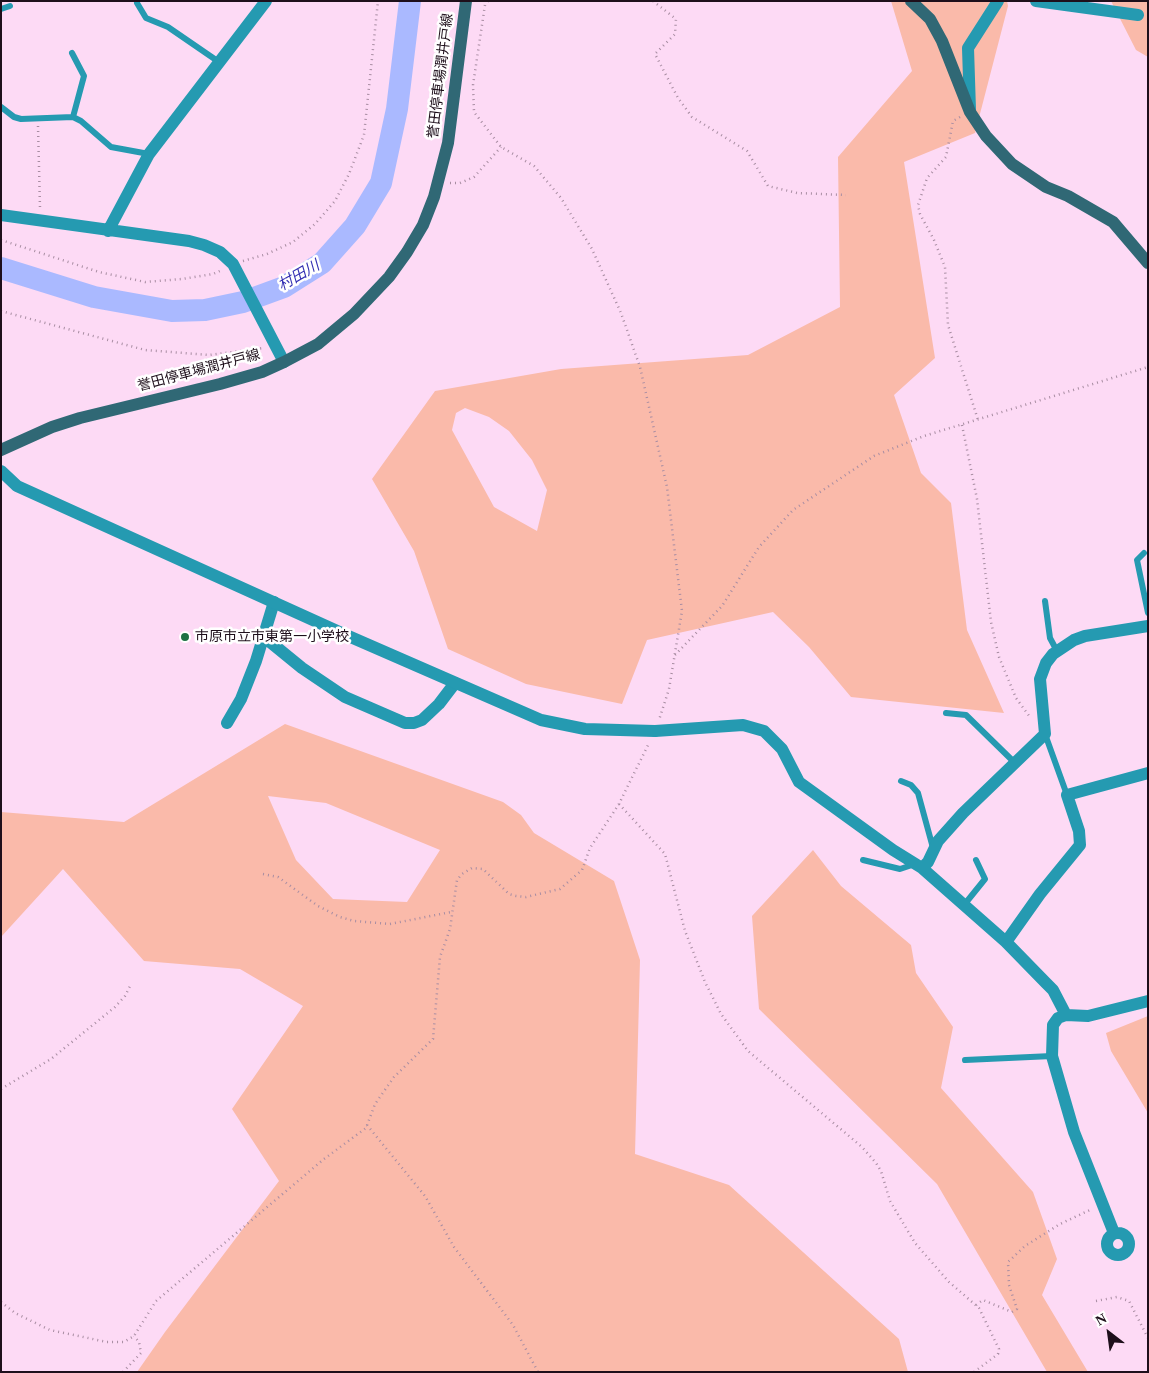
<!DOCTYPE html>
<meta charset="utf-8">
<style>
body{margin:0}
#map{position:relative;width:1149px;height:1373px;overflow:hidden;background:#fddaf5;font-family:"Times New Roman",serif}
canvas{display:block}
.frame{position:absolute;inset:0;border:2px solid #1e0f1b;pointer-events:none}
.north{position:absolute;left:1084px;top:1308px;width:50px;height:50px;-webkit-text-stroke:4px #fff;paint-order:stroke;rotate:330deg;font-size:14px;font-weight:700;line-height:20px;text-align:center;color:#1e0f1b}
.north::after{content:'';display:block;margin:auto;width:18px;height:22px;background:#1e0f1b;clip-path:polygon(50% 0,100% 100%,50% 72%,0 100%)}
</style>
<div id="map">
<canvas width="1149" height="1373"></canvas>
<div class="frame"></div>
<div class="north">N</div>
</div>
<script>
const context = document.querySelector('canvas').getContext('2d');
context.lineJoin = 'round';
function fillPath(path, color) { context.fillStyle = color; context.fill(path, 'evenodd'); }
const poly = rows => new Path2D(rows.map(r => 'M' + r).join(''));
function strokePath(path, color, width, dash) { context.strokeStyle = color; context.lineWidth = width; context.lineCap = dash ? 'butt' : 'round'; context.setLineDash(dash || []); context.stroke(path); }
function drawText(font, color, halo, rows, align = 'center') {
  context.font = font + ' "Times New Roman","Noto Sans JP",serif'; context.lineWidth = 5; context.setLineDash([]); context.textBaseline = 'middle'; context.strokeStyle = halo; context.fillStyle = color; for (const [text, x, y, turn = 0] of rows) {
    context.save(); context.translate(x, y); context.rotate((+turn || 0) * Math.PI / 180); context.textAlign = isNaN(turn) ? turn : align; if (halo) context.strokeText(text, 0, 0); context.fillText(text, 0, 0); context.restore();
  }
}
fillPath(poly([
 [891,1,1007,1,1008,6,975,133,904,162,935,358,894,395,921,473,951,503,967,630,1004,713,851,697,809,647,773,612,647,640,622,704,526,684,448,649,414,551,372,479,435,391,561,369,748,355,840,307,838,157,912,71],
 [465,408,489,417,509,431,532,460,547,490,537,531,494,507,452,430,456,413],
 [1111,1,1148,1,1148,57,1136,50],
 [285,724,503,802,521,815,534,833,614,881,640,960,635,1154,729,1185,899,1339,908,1372,137,1372,165,1332,279,1181,232,1109,303,1006,240,969,144,961,63,869,1,937,1,812,124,822],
 [268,796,326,803,440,850,407,902,333,899,296,860],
 [813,850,841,886,911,945,916,973,953,1027,941,1088,1033,1192,1057,1259,1042,1295,1088,1372,1047,1372,937,1184,759,1009,752,916],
 [1148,1016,1148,1113,1111,1051,1106,1033]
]), '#fabaaa');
strokePath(poly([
 [1,268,94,297,172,311,205,310,243,302,284,287,322,263,355,226,381,183,397,109,410,1]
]), '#aab9ff', 22);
strokePath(poly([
 [488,1,485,5,473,85,474,112,501,147,534,166,561,198,592,249,621,313,640,367,667,487,682,611,669,689,659,720],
 [653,1,676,19,675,34,655,54,678,98,692,117,747,151,768,186,797,193,846,195],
 [960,117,953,121,946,157,927,178,918,205,920,214,934,240,945,267,948,325,978,420],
 [38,126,40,208],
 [450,183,460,183,474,177,501,147],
 [1,240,99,272,145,282,182,279,213,274,222,270],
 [243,261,267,254,293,242,315,224,335,201,349,174,364,135,378,1],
 [1,311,145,350,209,355,264,348],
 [962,425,977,499,991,622,999,657,1016,698,1030,717],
 [675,655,722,606,759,547,793,510,874,456,924,436,1148,367],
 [619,804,665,854,685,931,705,982,721,1014,748,1051,862,1147,876,1163,881,1171,890,1201,915,1243,949,1282,979,1308,999,1349,998,1354,974,1372],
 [263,874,278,877,318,906,340,917,354,921,390,924,451,912],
 [1,1089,51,1059,115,1007,125,996,131,984],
 [367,1125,425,1196,454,1247,513,1325,538,1372],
 [1096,1301,1117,1297,1129,1301,1148,1338],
 [1,1302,15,1313,50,1330,107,1342,124,1342,134,1336,156,1301,324,1159,366,1128,375,1104,394,1077,433,1039,440,957,450,929,457,880,462,874,472,868,483,869,509,894,516,896,526,897,560,889,582,870,590,848,619,804,649,743],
 [976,1305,983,1300,1012,1312,1017,1309,1009,1285,1008,1262,1025,1246,1060,1224,1092,1209],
 [123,1372,141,1353,139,1342,134,1336]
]), '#a88da2', 2.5, [1, 4]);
strokePath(poly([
 [137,3,146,18,168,27,219,62],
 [1,9,10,6],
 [72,53,84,76,73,117],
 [1,107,14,117,21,119,73,117,81,121,111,147,149,154],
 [1144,553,1137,560,1148,613],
 [1045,601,1050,638,1057,651],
 [946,713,966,715,1014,762],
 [1045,734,1067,795],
 [901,781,911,785,918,793,933,848],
 [863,860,900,869,915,864],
 [964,905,985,879,976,860],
 [965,1060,1052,1056]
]), '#259ab1', 6);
strokePath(poly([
 [1036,1,1138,15],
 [970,110,968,48,998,1],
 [264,637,302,668,345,697,405,723,414,723,422,720,439,704,455,683],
 [227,723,241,699,256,661,274,602],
 [655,731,743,725,764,731,782,749,799,782,893,850,922,868,1006,942,1046,983,1053,990,1066,1015],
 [922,868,928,862,938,841,963,813,1045,734,1040,679,1046,663,1053,654,1074,640,1085,636,1148,626],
 [1006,942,1040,894,1080,845,1079,831,1067,795,1148,773],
 '1107 1244a11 11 0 1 1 22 0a11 11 0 1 1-22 0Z',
 [1114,1233,1074,1132,1052,1056,1053,1025,1058,1018,1066,1015,1088,1016,1148,1001]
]), '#259ab1', 12);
strokePath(poly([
 [1,215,189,241,204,245,220,252,233,264,284,362],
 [108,231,149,154,266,1],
 [1,471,17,486,346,635,541,720,585,729,655,731]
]), '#259ab1', 12);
strokePath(poly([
 [911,1,930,19,942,41,970,112,986,136,1012,164,1046,187,1068,196,1113,222,1148,263],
 [1,450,52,427,80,418,220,384,262,372,284,362,318,344,354,314,389,277,407,252,423,225,434,197,448,143,466,1]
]), '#306875', 12);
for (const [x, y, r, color] of [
 [185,637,5,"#1d7143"]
]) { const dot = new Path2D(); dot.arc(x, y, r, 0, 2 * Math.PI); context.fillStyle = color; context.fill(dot); strokePath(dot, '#fff', 2); }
drawText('14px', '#1e0f1b', '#fff', [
 ["誉田停車場潤井戸線",441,76,-83],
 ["誉田停車場潤井戸線",199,371,-15]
]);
drawText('14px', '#1e0f1b', '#fff', [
 ["市原市立市東第一小学校",195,637]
], 'left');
drawText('italic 15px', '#3430b3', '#fff', [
 ["村田川",299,276,-30]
]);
</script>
